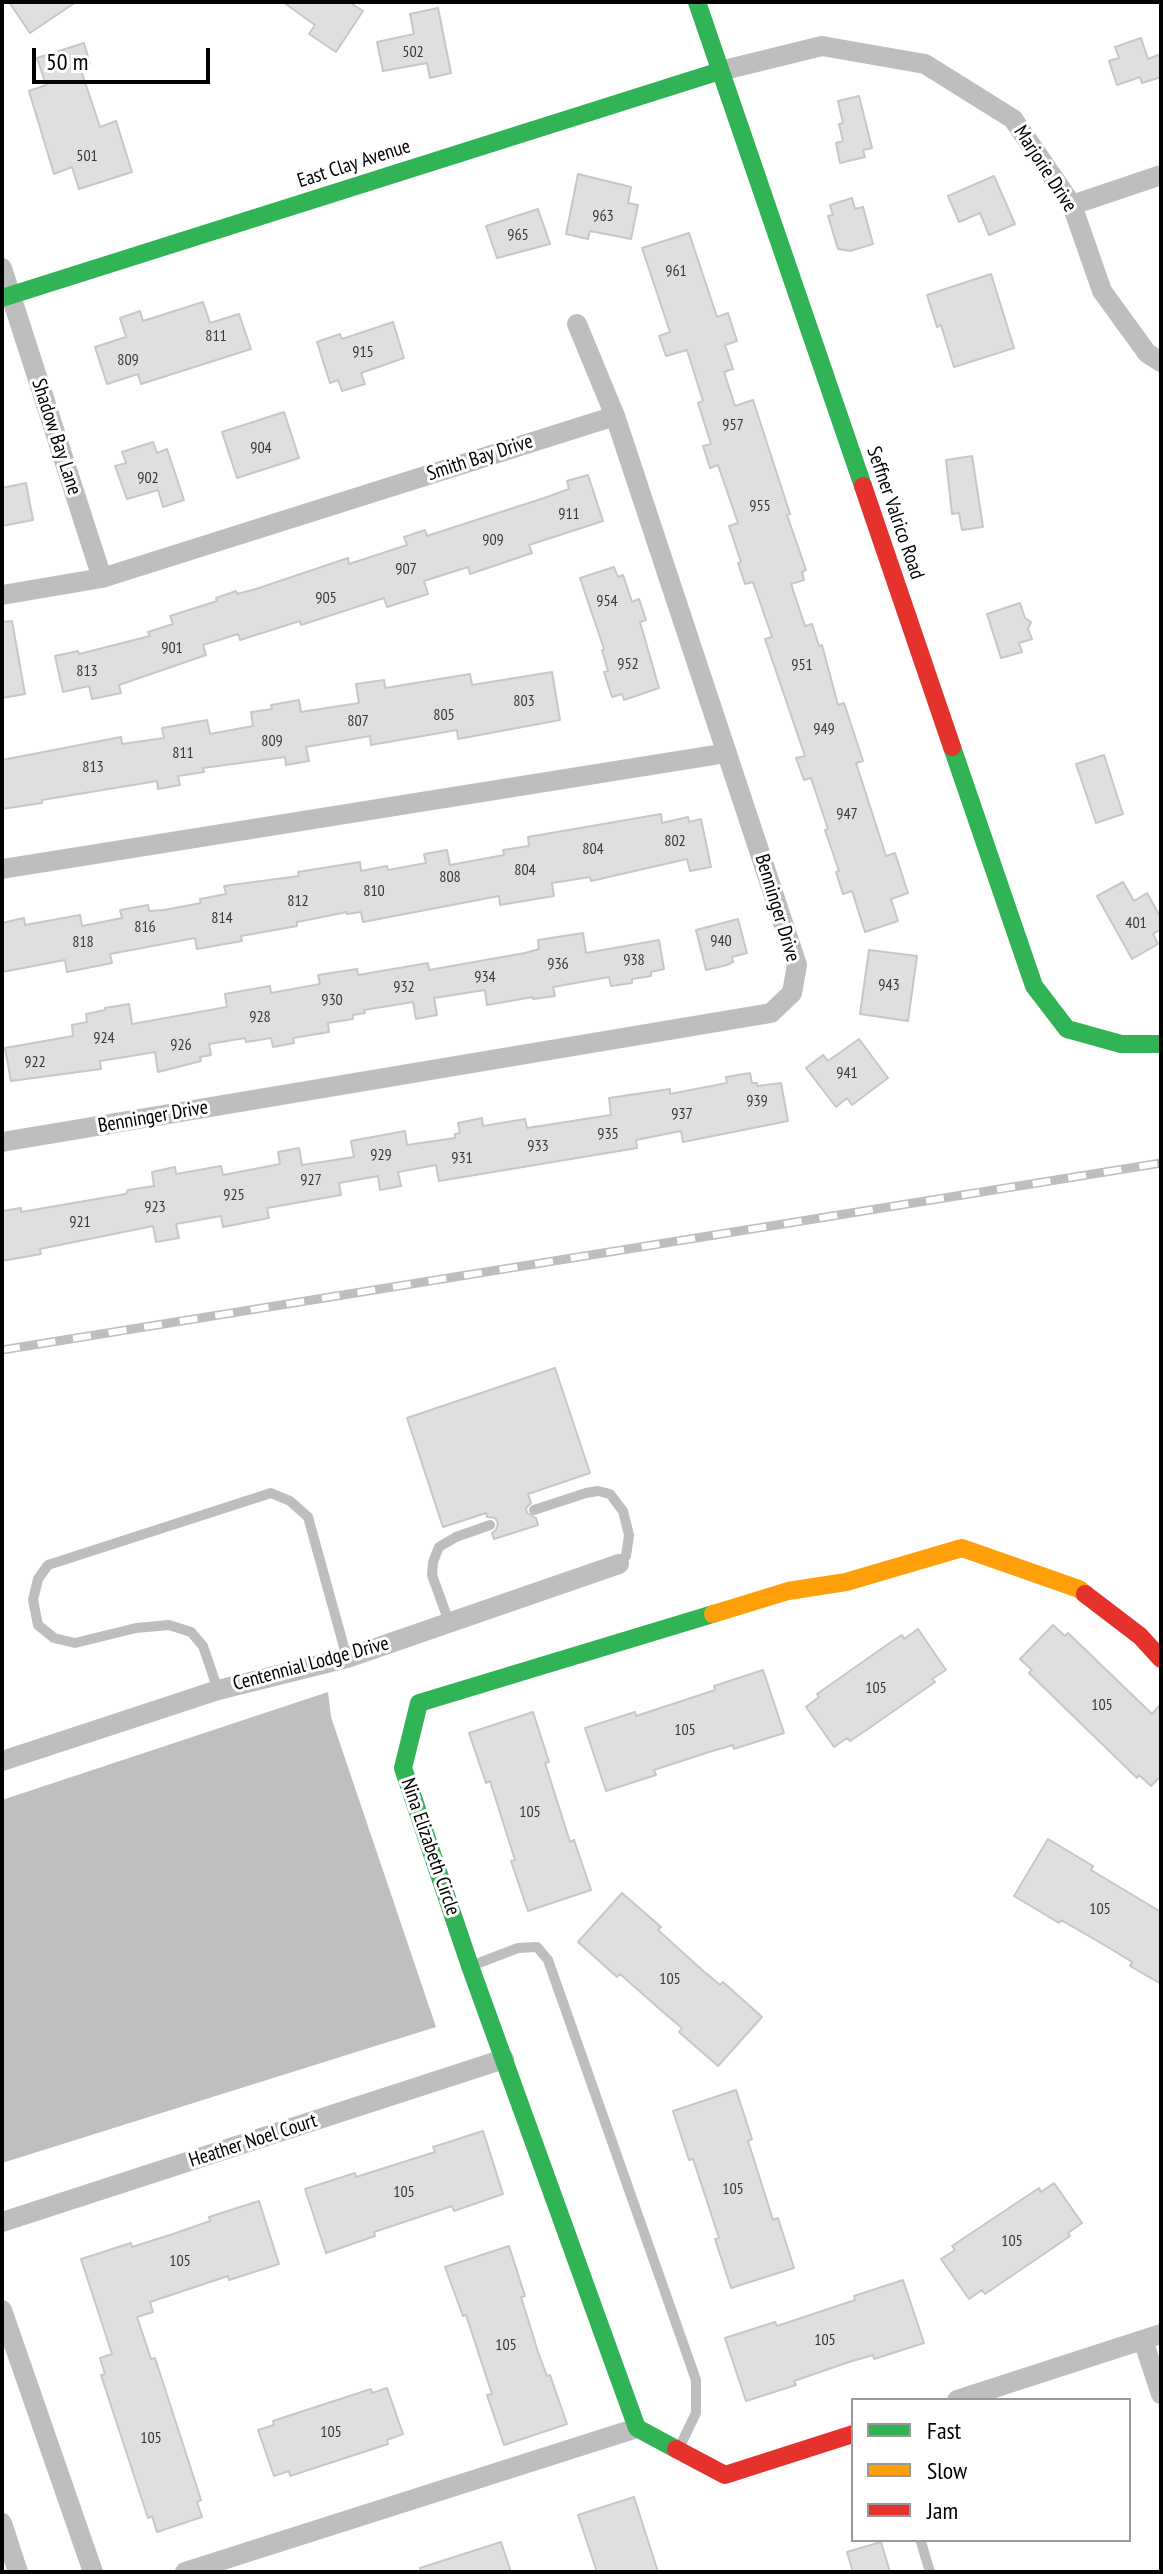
<!DOCTYPE html>
<style>
body{margin:0}
#map{position:relative;width:1163px;height:2574px;overflow:hidden;background:#fff;font-family:"PT Sans Narrow",sans-serif}
canvas{display:block}
.frame{position:absolute;inset:0;border:4px solid #000;pointer-events:none}
.legend{position:absolute;left:851px;top:2398px;width:280px;height:144px;box-sizing:border-box;background:#fff;border:2px solid #999;margin:0;padding:10px 14px;list-style:none;font-size:24px;color:#000}
.legend li{display:flex;align-items:center;gap:16px;height:40px}
.legend b{width:40px;border:2px solid #999}
.scale{position:absolute;left:32px;top:48px;width:178px;height:36px;box-sizing:border-box;border:4px solid #000;border-top:0;padding-left:10px;font-size:24px;line-height:28px;white-space:nowrap;color:#000;-webkit-text-stroke:6px #fff;paint-order:stroke}
</style>
<div id="map">
<canvas width="1163" height="2574"></canvas>
<div class="frame"></div>
<ul class="legend">
<li><b style="height:10px;background:#30b455"></b>Fast</li>
<li><b style="height:10px;background:#ff9f0a"></b>Slow</li>
<li><b style="height:10px;background:#e5322d"></b>Jam</li>
</ul>
<div class="scale">50 m</div>
</div>
<script>
const context = document.querySelector('canvas').getContext('2d');
context.lineJoin = 'round';
function fillPath(path, color) { context.fillStyle = color; context.fill(path, 'evenodd'); }
const poly = rows => new Path2D(rows.map(r => 'M' + r).join(''));
function strokePath(path, color, width, dash) { context.strokeStyle = color; context.lineWidth = width; context.lineCap = dash ? 'butt' : 'round'; context.setLineDash(dash || []); context.stroke(path); }
function drawText(font, color, halo, rows, align = 'center') {
  context.font = font + ' "PT Sans Narrow",sans-serif'; context.lineWidth = 6; context.setLineDash([]); context.textBaseline = 'middle'; context.strokeStyle = halo; context.fillStyle = color; for (const [text, x, y, turn = 0] of rows) {
    context.save(); context.translate(x, y); context.rotate((+turn || 0) * Math.PI / 180); context.textAlign = isNaN(turn) ? turn : align; if (halo) context.strokeText(text, 0, 0); context.fillText(text, 0, 0); context.restore();
  }
}
fillPath(poly([
 [328,1692,331,1717,436,2027,2,2163,2,1800]
]), '#bfbfbf');
const building = poly([
 [9,2,76,2,30,33,9,2],
 [283,2,349,2,363,11,336,52,309,34,315,25,283,2],
 [438,8,451,73,430,78,427,63,383,71,377,42,414,34,410,14,438,8],
 [1141,38,1148,59,1161,54,1161,77,1142,83,1140,77,1117,85,1109,61,1119,58,1115,47,1141,38],
 [84,43,90,64,80,67,100,127,116,121,132,172,79,189,72,167,54,174,29,91,46,85,37,58,84,43],
 [859,96,872,148,863,150,865,157,840,163,836,143,843,141,839,124,843,123,838,101,859,96],
 [578,174,631,187,628,203,638,205,631,239,590,231,588,239,566,234,578,174],
 [994,176,1015,224,989,235,980,213,959,222,948,196,994,176],
 [852,198,855,209,863,207,873,244,850,251,838,249,828,216,833,215,830,205,852,198],
 [538,209,550,244,497,258,486,226,538,209],
 [689,233,717,317,728,313,737,341,725,345,733,369,724,372,735,406,753,400,790,514,787,515,806,570,802,572,804,580,791,584,805,626,812,624,819,646,822,645,838,705,844,703,863,761,856,763,886,856,895,853,908,893,891,899,898,921,865,932,852,891,843,894,836,872,839,871,825,830,828,829,811,778,804,780,796,758,805,756,765,639,772,637,753,582,745,584,738,563,741,562,729,526,738,523,718,465,710,468,703,446,711,444,698,403,703,401,687,350,666,356,659,336,670,332,642,248,689,233],
 [991,274,1014,348,954,367,941,325,937,327,927,295,991,274],
 [203,302,210,323,239,314,251,349,141,384,138,374,107,384,95,347,126,337,120,318,140,311,143,321,203,302],
 [393,322,404,358,361,373,365,384,342,391,338,380,330,383,317,342,340,334,342,339,393,322],
 [284,412,299,458,237,478,222,432,284,412],
 [153,442,157,453,167,449,184,500,163,507,158,490,127,499,115,466,126,463,122,452,153,442],
 [972,456,983,527,962,530,959,513,952,514,946,460,972,456],
 [588,475,603,521,529,545,532,553,470,574,468,567,424,581,428,594,387,607,384,598,301,625,300,621,240,640,238,634,203,645,206,655,119,685,121,693,92,699,89,686,63,692,55,656,78,651,79,654,150,636,148,632,173,624,170,616,217,601,216,598,236,591,237,594,256,589,348,558,349,564,407,545,404,537,425,530,427,536,544,498,569,489,567,481,588,475],
 [26,483,33,520,2,526,2,488,26,483],
 [614,567,618,577,623,575,632,602,639,599,646,620,640,622,659,688,624,700,622,694,612,697,604,672,608,671,602,650,604,649,580,578,614,567],
 [1020,603,1025,618,1031,622,1028,629,1032,639,1019,643,1022,652,1001,658,987,614,1020,603],
 [12,621,25,694,2,698,2,622,12,621],
 [552,672,560,720,458,739,457,730,371,745,370,736,306,747,309,761,286,765,285,757,203,768,204,772,178,776,180,785,158,789,157,781,42,800,42,803,2,809,2,760,121,737,122,744,164,738,162,728,207,720,210,734,253,726,251,712,272,709,271,705,299,700,301,712,359,703,356,684,384,680,385,688,470,674,472,685,552,672],
 [1104,755,1123,814,1096,823,1076,764,1104,755],
 [661,814,662,823,688,817,689,822,701,819,711,867,690,871,687,859,591,881,590,877,552,883,554,896,500,905,499,896,363,922,361,912,347,914,347,912,297,922,297,926,241,936,242,941,197,949,195,938,110,954,112,963,67,972,65,960,2,972,2,923,24,918,25,925,80,915,82,926,122,918,120,910,148,905,149,911,164,910,201,903,200,899,226,894,224,886,299,876,298,872,360,862,361,871,387,866,388,870,426,863,424,854,447,850,450,865,504,855,503,850,529,846,528,837,661,814],
 [1123,882,1134,901,1147,893,1161,918,1161,929,1153,934,1158,944,1132,959,1097,896,1123,882],
 [738,919,747,953,732,957,733,962,727,965,706,970,696,930,738,919],
 [583,933,586,953,659,940,664,969,651,972,651,976,632,979,632,983,611,986,609,977,553,987,555,996,533,999,533,997,487,1005,485,990,434,998,437,1015,416,1019,413,1002,364,1010,365,1013,353,1015,353,1019,328,1023,329,1032,293,1038,294,1043,273,1047,271,1038,246,1042,245,1038,209,1044,211,1055,200,1057,201,1061,158,1072,155,1052,100,1061,101,1069,11,1081,5,1048,73,1036,72,1025,87,1022,86,1014,105,1010,105,1008,129,1004,132,1024,227,1007,225,994,270,986,271,993,320,984,318,975,357,969,358,975,428,963,429,970,525,953,539,949,538,940,583,933],
 [869,950,917,956,908,1021,860,1014,869,950],
 [859,1039,888,1078,852,1105,847,1098,836,1107,806,1068,823,1055,828,1061,859,1039],
 [750,1073,752,1083,757,1083,757,1086,781,1083,788,1121,683,1142,681,1131,636,1140,637,1148,439,1181,436,1165,398,1172,401,1186,380,1190,378,1176,339,1183,341,1195,267,1208,269,1218,223,1227,221,1216,176,1224,179,1238,156,1242,153,1226,40,1249,41,1254,2,1261,2,1211,21,1208,21,1212,126,1194,128,1190,154,1186,152,1172,175,1167,176,1174,221,1166,223,1175,280,1164,278,1152,299,1148,302,1165,354,1157,351,1141,405,1131,407,1145,455,1138,455,1134,460,1133,458,1123,482,1118,483,1126,525,1119,527,1128,611,1115,609,1098,670,1089,670,1094,727,1083,726,1077,750,1073],
 [555,1368,590,1473,528,1494,531,1503,526,1508,527,1513,536,1518,538,1525,494,1539,492,1533,496,1530,498,1523,495,1518,487,1517,486,1513,443,1527,407,1418,555,1368],
 [1053,1625,1065,1636,1068,1633,1152,1714,1161,1704,1161,1776,1151,1786,1139,1775,1137,1778,1029,1673,1032,1670,1020,1659,1053,1625],
 [918,1629,946,1670,932,1679,935,1682,868,1729,850,1741,847,1738,834,1747,806,1707,819,1697,817,1694,891,1642,902,1635,904,1639,918,1629],
 [763,1670,784,1733,734,1749,733,1745,709,1752,654,1770,656,1775,606,1791,585,1728,635,1712,636,1716,691,1698,715,1690,714,1686,763,1670],
 [533,1712,549,1762,545,1763,570,1842,574,1840,591,1890,528,1911,511,1861,515,1860,490,1781,486,1783,469,1733,533,1712],
 [1048,1839,1093,1866,1091,1870,1161,1912,1161,1984,1130,1966,1132,1962,1111,1949,1061,1920,1059,1923,1014,1896,1048,1839],
 [622,1893,661,1927,658,1930,701,1969,720,1985,723,1982,762,2017,718,2066,679,2032,682,2028,663,2012,620,1974,617,1977,578,1942,622,1893],
 [736,2090,752,2139,748,2141,773,2220,778,2218,794,2268,731,2288,715,2239,719,2238,701,2183,693,2159,689,2160,673,2111,736,2090],
 [483,2131,503,2194,454,2211,452,2206,374,2232,375,2236,326,2253,305,2189,355,2173,356,2177,435,2152,433,2147,483,2131],
 [1054,2183,1082,2223,1068,2233,1070,2236,1060,2243,985,2294,982,2290,969,2299,941,2259,955,2250,952,2246,1039,2188,1041,2192,1054,2183],
 [259,2201,279,2264,229,2280,228,2276,150,2302,153,2312,137,2317,151,2359,155,2358,201,2500,197,2502,202,2517,157,2532,152,2516,148,2518,101,2375,105,2374,100,2358,112,2354,81,2259,131,2243,132,2247,173,2234,210,2221,209,2217,259,2201],
 [509,2246,525,2296,521,2297,538,2352,547,2376,550,2375,567,2424,504,2445,487,2395,492,2394,466,2315,463,2316,445,2267,509,2246],
 [903,2280,924,2343,874,2359,873,2355,849,2362,794,2381,796,2385,746,2401,725,2338,775,2322,777,2326,855,2300,854,2296,903,2280],
 [387,2388,403,2434,387,2440,388,2444,290,2476,289,2471,274,2476,258,2430,274,2425,273,2421,285,2417,371,2389,372,2393,387,2388],
 [634,2497,658,2572,597,2572,578,2515,634,2497],
 [501,2542,511,2572,421,2572,420,2568,501,2542],
 [881,2542,890,2572,853,2572,847,2552,881,2542]
]);
fillPath(building, '#dfdfdf');
strokePath(building, '#c7c7c7', 2);
strokePath(poly([
 [534,1510,586,1493,598,1491,610,1494,623,1511,629,1535,626,1556,619,1564],
 [449,1622,432,1575,433,1562,439,1547,456,1537,490,1525],
 [218,1690,203,1646,191,1632,169,1625,136,1628,75,1643,54,1638,38,1625,33,1600,38,1579,48,1565,271,1493,290,1501,308,1517,347,1658],
 [471,1966,518,1948,537,1947,548,1960,696,2380,696,2413,679,2448],
 [921,2542,930,2572]
]), '#bebebe', 10);
strokePath(poly([
 [720,71,822,46,925,64,1013,119,1072,205,1102,291,1147,353,1161,362],
 [1072,205,1161,175],
 [2,268,102,578],
 [2,595,102,578,615,416],
 [2,869,727,753],
 [2,1142,771,1013,792,993,797,965,615,416,577,324],
 [2,1761,218,1690,347,1658,619,1564],
 [2,2222,504,2059],
 [2,2310,93,2572],
 [1143,2340,1161,2394],
 [957,2400,1161,2334],
 [2,2523,18,2572],
 [185,2572,637,2428]
]), '#bebebe', 20);
strokePath(poly([
 [697,2,863,486],
 [2,298,720,71],
 [952,747,1034,986,1067,1029,1121,1044,1161,1044],
 [676,2449,637,2428,470,1966,403,1768,419,1703,713,1614]
]), '#30b455', 18);
strokePath(poly([
 [713,1614,788,1591,846,1582,962,1548,1079,1589,1085,1594]
]), '#ff9f0a', 18);
strokePath(poly([
 [863,486,952,747],
 [1085,1594,1140,1636,1161,1659],
 [676,2449,725,2475,853,2434]
]), '#e5322d', 18);
const rail = poly([
 [2,1350,1161,1163]
]);
strokePath(rail, '#bebebe', 9);
strokePath(rail, '#fff', 6, [18]);
drawText('16px', '#383838', null, [
 ["502",413,52],
 ["501",87,156],
 ["963",603,216],
 ["965",518,235],
 ["961",676,271],
 ["811",216,336],
 ["915",363,352],
 ["809",128,360],
 ["957",733,425],
 ["904",261,448],
 ["902",148,478],
 ["955",760,506],
 ["911",569,514],
 ["909",493,540],
 ["907",406,569],
 ["905",326,598],
 ["954",607,601],
 ["901",172,648],
 ["952",628,664],
 ["951",802,665],
 ["813",87,671],
 ["803",524,701],
 ["805",444,715],
 ["807",358,721],
 ["949",824,729],
 ["809",272,741],
 ["811",183,753],
 ["813",93,767],
 ["947",847,814],
 ["802",675,841],
 ["804",593,849],
 ["804",525,870],
 ["808",450,877],
 ["810",374,891],
 ["812",298,901],
 ["814",222,918],
 ["401",1136,923],
 ["816",145,927],
 ["940",721,941],
 ["818",83,942],
 ["938",634,960],
 ["936",558,964],
 ["934",485,977],
 ["943",889,985],
 ["932",404,987],
 ["930",332,1000],
 ["928",260,1017],
 ["924",104,1038],
 ["926",181,1045],
 ["922",35,1062],
 ["941",847,1073],
 ["939",757,1101],
 ["937",682,1114],
 ["935",608,1134],
 ["933",538,1146],
 ["929",381,1155],
 ["931",462,1158],
 ["927",311,1180],
 ["925",234,1195],
 ["923",155,1207],
 ["921",80,1222],
 ["105",876,1688],
 ["105",1102,1705],
 ["105",685,1730],
 ["105",530,1812],
 ["105",1100,1909],
 ["105",670,1979],
 ["105",733,2189],
 ["105",404,2192],
 ["105",1012,2241],
 ["105",180,2261],
 ["105",825,2340],
 ["105",506,2345],
 ["105",331,2432],
 ["105",151,2438]
]);
drawText('20px', '#000', '#fff', [
 ["East Clay Avenue",354,164,-18],
 ["Marjorie Drive",1045,169,57],
 ["Shadow Bay Lane",56,437,72],
 ["Smith Bay Drive",480,458,-18],
 ["Seffner Valrico Road",895,513,71],
 ["Benninger Drive",777,908,73],
 ["Benninger Drive",153,1117,-10],
 ["Centennial Lodge Drive",311,1664,-15],
 ["Nina Elizabeth Circle",430,1847,71],
 ["Heather Noel Court",253,2141,-18]
]);
</script>
